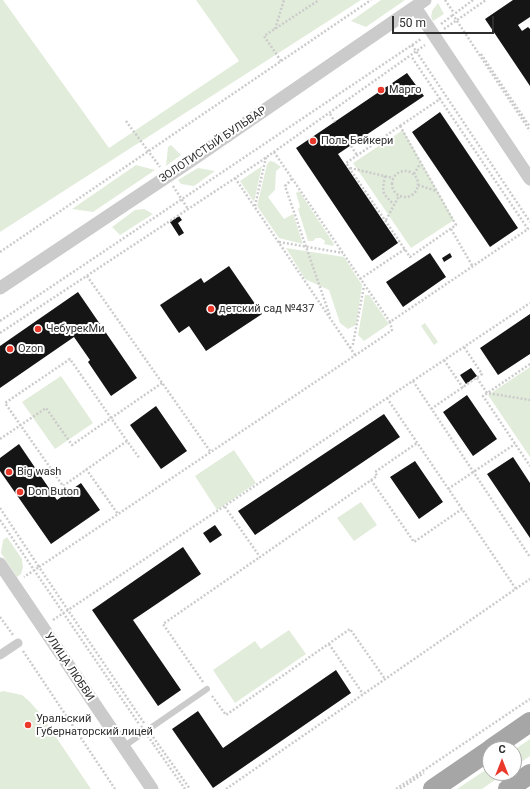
<!DOCTYPE html>
<meta charset="utf-8">
<style>
body{margin:0}
#map{position:relative;width:530px;height:789px;overflow:hidden;background:#fff;font-family:Roboto,sans-serif}
canvas{display:block}
.north{position:absolute;left:482px;top:741px;width:40px;height:40px;box-sizing:border-box;background:#fff;border:1px solid #ababab;border-radius:50%;rotate:0deg;font-size:11px;font-weight:700;line-height:16px;text-align:center;color:#2e2e2e}
.north::after{content:'';display:block;margin:auto;width:14px;height:18px;background:#ea392b;clip-path:polygon(50% 0,100% 100%,50% 72%,0 100%)}
.scale{position:absolute;left:392px;top:16px;width:102px;height:18px;box-sizing:border-box;border:2px solid #2e2e2e;border-top:0;padding-left:5px;font-size:12px;line-height:14px;white-space:nowrap;color:#2e2e2e;-webkit-text-stroke:3px #fff;paint-order:stroke}
</style>
<div id="map">
<canvas width="530" height="789"></canvas>
<div class="north">С</div>
<div class="scale">50 m</div>
</div>
<script>
const context = document.querySelector('canvas').getContext('2d');
context.lineJoin = 'round';
function fillPath(path, color) { context.fillStyle = color; context.fill(path, 'evenodd'); }
const poly = rows => new Path2D(rows.map(r => 'M' + r).join(''));
function strokePath(path, color, width, dash) { context.strokeStyle = color; context.lineWidth = width; context.lineCap = dash ? 'butt' : 'round'; context.setLineDash(dash || []); context.stroke(path); }
function drawText(font, color, halo, rows, align = 'center') {
  context.font = font + ' Roboto,sans-serif'; context.lineWidth = 4; context.setLineDash([]); context.textBaseline = 'middle'; context.strokeStyle = halo; context.fillStyle = color; for (const [text, x, y, turn = 0] of rows) {
    context.save(); context.translate(x, y); context.rotate((+turn || 0) * Math.PI / 180); context.textAlign = isNaN(turn) ? turn : align; if (halo) context.strokeText(text, 0, 0); context.fillText(text, 0, 0); context.restore();
  }
}
fillPath(poly([
 [0,0,3,0,109,148,239,61,196,0,361,0,0,232],
 [381,0,405,0,366,27,351,21],
 [438,3,444,14,433,21,431,17,432,11],
 [403,130,454,220,411,248,353,163],
 [171,145,181,155,166,166,168,147],
 [270,161,274,162,281,167,276,171,275,190,268,197,284,219,293,214,303,244,279,238,257,206,267,164],
 [136,165,155,170,93,212,72,209],
 [262,166,254,202,240,181],
 [198,168,215,171,194,186,181,184,178,180],
 [299,191,334,244,333,246,324,244,325,241,321,238,316,238,313,241,308,241,298,209,300,207,296,193],
 [144,209,153,214,120,235,112,227,135,210],
 [286,248,344,257,362,285,356,325,348,329,340,323,329,290,305,279],
 [365,295,369,295,389,324,364,341,358,335],
 [425,323,438,342,434,345,421,326],
 [530,367,530,457,488,395],
 [61,376,93,423,55,449,22,402],
 [234,450,256,483,217,510,195,476],
 [361,502,377,525,354,541,337,518],
 [7,537,22,559,23,567,21,574,17,577,1,553,3,540],
 [289,630,306,654,235,703,213,670,255,641,261,649],
 [3,691,22,695,29,701,39,712,91,789,0,789,0,692],
 [530,739,530,756,514,767,514,750],
 [490,767,490,773,505,773,482,789,457,789]
]), '#e2ecdb');
fillPath(poly([
 [513,0,530,0,530,17,518,25,522,31,528,27,530,29,530,86,485,19],
 [407,73,424,96,338,154,398,243,372,261,296,148],
 [440,112,518,228,490,247,412,132],
 [179,216,182,220,178,223,184,233,179,236,170,222],
 [430,253,446,277,403,307,386,282],
 [450,253,452,257,444,262,442,258],
 [229,266,262,314,206,351,189,326,179,333,160,305,201,278,204,283],
 [78,292,137,378,111,396,88,362,90,360,74,337,0,388,0,346],
 [530,314,530,354,498,375,480,348],
 [471,368,477,376,466,384,460,375],
 [467,395,497,439,473,456,443,412],
 [156,406,187,451,161,469,130,425],
 [384,414,400,437,255,535,238,511],
 [19,444,57,500,81,483,100,510,51,544,0,471,0,458],
 [513,457,530,483,530,538,487,474],
 [415,461,443,502,419,519,390,477],
 [215,525,222,535,210,543,203,533],
 [183,547,201,574,133,620,181,690,158,706,92,610],
 [336,670,351,693,213,788,172,729,198,711,223,748]
]), '#151515');
strokePath(poly([
 [445,0,454,13],
 [473,0,453,15,530,131],
 [441,24,453,15],
 [275,29,284,0],
 [444,29,486,0],
 [412,45,530,222],
 [481,54,530,127],
 [281,61,264,36,319,0],
 [330,114,335,122],
 [126,121,160,167],
 [400,126,456,225,410,257,346,163,400,126],
 [400,126,440,99,411,56],
 [351,146,357,155],
 [274,152,390,322,528,229,440,99],
 [350,168,393,178],
 '392 184a13 13 0 1 1 26 0a13 13 0 1 1-26 0Z',
 [414,174,420,164],
 [385,176,383,187,384,194,394,205],
 [235,178,355,355],
 [292,179,285,186,330,316],
 [418,185,436,191],
 [173,186,188,209],
 [255,206,266,157],
 [386,220,399,196],
 [451,229,473,267],
 [279,242,343,253],
 [0,252,371,0],
 [87,276,210,451],
 [360,279,405,249],
 [0,321,421,39],
 [0,333,261,161,425,45],
 [350,348,353,344,364,286],
 [444,360,463,388],
 [530,364,483,396,530,466],
 [477,378,487,393,530,400],
 [413,381,530,557],
 [387,398,516,589],
 [431,409,482,374,464,347],
 [0,439,46,408,72,445,162,383],
 [127,441,63,486,5,403,70,359,111,418,127,441,140,459],
 [86,469,118,514],
 [371,480,414,542,462,509],
 [448,489,515,444],
 [225,507,260,557,377,476,375,472,417,443],
 [0,508,39,567,24,577],
 [0,520,139,724],
 [0,617,13,635],
 [53,620,530,303],
 [329,644,363,694],
 [23,651,115,789],
 [203,682,163,624,260,557],
 [212,696,226,715,350,629,385,679],
 [144,723,39,567,381,338,392,330,390,322],
 [153,737,190,789],
 [154,745,185,789],
 [226,789,530,579],
 [396,789,530,699],
 [400,789,424,773]
]), '#cbcbcb', 2.5, [2, 2]);
strokePath(poly([
 [123,747,207,689]
]), '#cbcbcb', 6);
strokePath(poly([
 [0,655,18,643]
]), '#cbcbcb', 9);
strokePath(poly([
 [415,7,530,179],
 [0,288,189,162,425,0],
 [0,564,152,789]
]), '#cbcbcb', 13);
strokePath(poly([
 [491,749,530,722],
 [433,789,490,750],
 [508,789,530,774]
]), '#a6a6a6', 20);
strokePath(poly([
 [141,726,154,745]
]), '#cbcbcb', 2.5, [2, 2]);
for (const [x, y, r, color] of [
 [381,90,4,"#ea392b"],
 [313,141,4,"#ea392b"],
 [211,309,4,"#ea392b"],
 [38,329,4,"#ea392b"],
 [10,349,4,"#ea392b"],
 [9,472,4,"#ea392b"],
 [20,492,4,"#ea392b"],
 [28,725,4,"#ea392b"]
]) { const dot = new Path2D(); dot.arc(x, y, r, 0, 2 * Math.PI); context.fillStyle = color; context.fill(dot); strokePath(dot, '#fff', 1.5); }
drawText('11px', '#2e2e2e', '#fff', [
 ["Марго",389,90],
 ["Поль Бейкери",321,141],
 ["детский сад №437",219,309],
 ["ЧебурекМи",46,329],
 ["Ozon",18,349],
 ["Big wash",17,472],
 ["Don Buton",28,492],
 ["Уральский",36,719],
 ["Губернаторский лицей",36,732]
], 'left');
drawText('11px', '#2e2e2e', '#fff', [
 ["ЗОЛОТИСТЫЙ БУЛЬВАР",213,145,-34],
 ["УЛИЦА ЛЮБВИ",69,667,56]
]);
</script>
